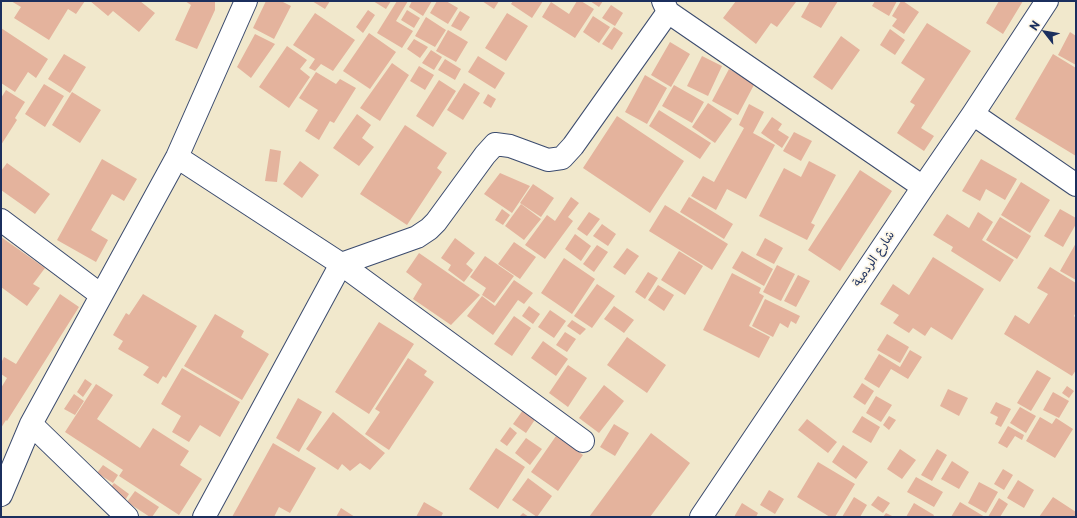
<!DOCTYPE html>
<meta charset="utf-8">
<style>
body{margin:0}
#map{position:relative;width:1077px;height:518px;overflow:hidden;background:#f1e8cc;font-family:"Playpen Sans",sans-serif}
canvas{display:block}
.frame{position:absolute;inset:0;border:2px solid #1b2f5e;pointer-events:none}
.north{position:absolute;left:1025px;top:12px;width:40px;height:40px;-webkit-text-stroke:3px #fcf5e5;paint-order:stroke;rotate:301deg;font-size:11px;font-weight:700;line-height:16px;text-align:center;color:#1b2f5e}
.north::after{content:'';display:block;margin:auto;width:14px;height:18px;background:#1b2f5e;clip-path:polygon(50% 0,100% 100%,50% 72%,0 100%)}
</style>
<div id="map">
<canvas width="1077" height="518"></canvas>
<div class="frame"></div>
<div class="north">N</div>
</div>
<script>
const context = document.querySelector('canvas').getContext('2d');
context.lineJoin = 'round';
function fillPath(path, color) { context.fillStyle = color; context.fill(path, 'evenodd'); }
const poly = rows => new Path2D(rows.map(r => 'M' + r).join(''));
function strokePath(path, color, width, dash) { context.strokeStyle = color; context.lineWidth = width; context.lineCap = dash ? 'butt' : 'round'; context.setLineDash(dash || []); context.stroke(path); }
function drawText(font, color, halo, rows, align = 'center') {
  context.font = font + ' "Playpen Sans","Playpen Sans Arabic",sans-serif'; context.lineWidth = 3.5; context.setLineDash([]); context.textBaseline = 'middle'; context.strokeStyle = halo; context.fillStyle = color; for (const [text, x, y, turn = 0] of rows) {
    context.save(); context.translate(x, y); context.rotate((+turn || 0) * Math.PI / 180); context.textAlign = isNaN(turn) ? turn : align; if (halo) context.strokeText(text, 0, 0); context.fillText(text, 0, 0); context.restore();
  }
}
fillPath(poly([
 [11,1,85,1,76,14,68,9,49,40,14,18,21,7],
 [90,1,140,1,155,13,139,32,113,11,108,16],
 [185,1,215,1,215,10,197,49,175,40,191,5],
 [266,1,281,1,291,6,274,39,253,28],
 [312,1,330,1,325,9],
 [373,1,391,1,386,9],
 [397,1,408,1,396,21,413,31,402,48,377,33],
 [412,1,432,1,423,16,409,7],
 [437,1,446,1,458,8,448,24,430,13],
 [482,1,499,1,494,9],
 [513,1,543,1,532,18,511,4],
 [577,1,581,1,594,9,575,38,542,17,551,2,569,14],
 [590,1,603,1,599,7],
 [736,1,795,1,796,2,777,27,771,23,756,44,723,18],
 [810,1,838,1,821,28,801,17],
 [875,1,897,1,889,16,872,6],
 [901,1,903,1,919,12,904,34,892,26,897,19,892,16],
 [999,1,1023,1,1003,34,986,23],
 [611,5,623,13,615,26,602,18],
 [368,10,375,15,363,33,356,27],
 [407,10,420,18,414,28,401,20],
 [460,11,470,17,461,31,451,26],
 [315,13,355,40,333,71,321,64,315,71,309,68,315,59,293,45],
 [507,13,528,26,506,61,485,48],
 [593,16,610,27,599,43,583,32],
 [426,17,446,30,435,47,415,36],
 [927,23,971,51,921,128,934,136,924,151,897,133,915,105,910,102,925,79,901,63],
 [614,27,623,33,612,50,602,44],
 [1,28,48,59,36,78,28,72,15,92,1,83],
 [890,29,905,40,895,55,880,45],
 [448,30,468,42,456,62,436,51],
 [1070,32,1076,36,1076,65,1058,55],
 [369,33,396,52,370,89,343,71],
 [255,34,275,44,251,78,237,67],
 [841,36,860,50,832,90,813,77],
 [414,39,428,47,420,58,407,49],
 [670,42,690,54,671,87,651,75],
 [287,46,307,60,300,69,310,77,289,108,259,87],
 [431,50,442,57,434,70,422,63],
 [64,54,86,67,70,93,48,79],
 [1053,54,1076,68,1076,156,1015,119],
 [478,56,505,73,495,89,468,72],
 [702,56,722,66,708,96,687,86],
 [445,59,461,69,455,80,438,70],
 [392,63,409,75,380,121,360,108],
 [419,66,434,75,425,90,410,81],
 [729,69,755,83,738,115,712,101],
 [316,72,336,84,340,79,356,88,334,123,330,121,319,140,305,131,318,110,299,98],
 [645,75,667,88,647,124,625,112],
 [439,80,456,91,433,127,416,116],
 [464,83,480,93,463,120,447,110],
 [44,84,64,96,45,127,25,114],
 [674,85,704,102,692,123,662,106],
 [6,90,25,102,15,118,17,120,1,145,1,98],
 [72,92,101,110,80,143,52,125],
 [488,94,496,99,491,108,483,103],
 [708,103,732,119,715,143,692,127],
 [749,104,764,112,753,133,775,145,746,199,727,189,716,210,691,196,703,176,714,182,744,128,739,125],
 [659,110,711,143,700,159,649,126],
 [357,114,371,125,362,138,374,147,359,166,333,148],
 [617,116,684,161,650,213,583,168],
 [772,117,782,124,778,130,789,137,782,148,761,133],
 [405,125,447,153,437,168,442,172,407,225,360,194],
 [794,132,812,141,801,161,783,151],
 [270,149,281,151,277,182,265,181],
 [102,159,137,179,124,201,112,194,91,230,108,240,96,262,57,240],
 [981,159,1017,179,1005,200,986,189,980,201,962,191],
 [300,161,319,175,302,198,283,184],
 [809,161,836,175,811,223,815,225,807,240,759,216,784,168,801,177],
 [7,163,50,194,35,214,1,190,1,171],
 [860,170,892,191,840,271,808,250],
 [500,173,530,186,512,213,484,194],
 [1021,182,1050,200,1030,233,1001,215],
 [533,184,554,198,541,217,520,203],
 [571,197,579,203,568,217,573,221,545,259,525,245,547,215,555,221],
 [689,197,733,224,724,239,680,212],
 [521,204,541,219,524,240,505,226],
 [665,205,728,244,712,270,649,231],
 [502,209,510,215,503,225,495,220],
 [1060,209,1076,218,1076,224,1063,247,1044,236],
 [589,212,600,219,587,236,577,229],
 [978,212,993,222,982,240,1014,260,1000,282,951,251,953,247,933,235,947,214,969,228],
 [1000,217,1031,236,1017,259,986,240],
 [602,224,616,234,608,246,593,236],
 [575,234,591,246,581,261,565,249],
 [1,237,45,268,33,284,40,288,27,306,1,287],
 [455,238,475,253,466,264,473,270,464,282,448,270,451,265,441,258],
 [765,238,783,248,774,264,756,255],
 [514,242,536,257,520,279,498,264],
 [1076,243,1076,280,1060,271],
 [597,245,608,252,594,272,583,264],
 [627,248,639,256,625,275,613,267],
 [679,251,703,266,685,295,661,280],
 [742,251,773,269,764,286,732,268],
 [419,253,480,295,451,325,413,299,422,284,406,272],
 [485,256,514,276,494,303,482,295,486,288,470,277],
 [933,257,984,289,952,340,931,327,925,336,913,328,909,333,893,323,899,315,880,304,893,284,909,295],
 [564,258,595,279,572,314,541,293],
 [777,265,795,274,781,301,763,292],
 [1050,267,1076,283,1076,312,1074,316,1076,318,1076,370,1072,376,1004,334,1015,315,1029,324,1048,294,1037,288],
 [648,272,658,278,645,299,635,292],
 [732,273,761,288,759,293,764,296,749,326,770,337,759,358,703,330],
 [798,275,810,281,796,307,784,301],
 [514,280,533,293,524,304,518,300,493,335,467,316,482,296,495,306],
 [597,284,615,296,592,328,574,316],
 [658,285,674,295,664,311,648,300],
 [60,294,79,307,7,421,6,420,1,428,1,388,7,378,1,374,1,363,4,357,16,364],
 [143,294,197,326,166,378,163,376,158,384,143,375,149,367,118,349,123,341,113,335,126,313,129,315],
 [765,299,800,316,796,324,791,321,788,328,780,323,773,337,752,326],
 [529,306,540,314,533,324,522,316],
 [614,306,634,320,624,333,604,319],
 [550,310,566,321,554,338,538,327],
 [215,314,244,331,241,337,269,354,242,400,184,366],
 [514,316,531,328,512,356,494,344],
 [572,320,586,329,580,335,567,326],
 [379,322,414,344,369,414,335,392],
 [565,332,576,339,567,352,556,345],
 [887,334,909,347,900,363,877,350],
 [627,337,666,365,647,393,607,365],
 [543,341,568,359,556,376,531,358],
 [910,350,922,357,908,379,891,369,879,388,864,379,879,354,900,367],
 [408,358,427,371,424,375,434,382,389,450,365,434,380,412,375,409],
 [568,365,587,378,568,407,549,393],
 [182,368,240,402,220,437,200,425,189,442,172,432,181,416,161,404],
 [1037,370,1051,378,1031,411,1017,403],
 [85,379,92,384,83,397,77,392],
 [862,383,874,391,865,405,853,397],
 [96,384,113,395,97,419,140,448,153,428,189,451,180,465,202,479,179,515,119,476,123,470,65,432],
 [604,385,624,401,599,433,579,418],
 [1067,386,1074,391,1069,398,1062,393],
 [948,389,968,398,959,416,940,406],
 [1053,392,1069,401,1059,418,1043,410],
 [74,394,84,401,75,415,64,409],
 [876,396,892,405,881,422,866,413],
 [298,398,322,412,299,452,276,438],
 [996,402,1011,409,1001,427,995,424,998,417,990,413],
 [528,403,540,412,526,433,513,424],
 [1020,407,1036,416,1026,433,1010,423],
 [333,412,385,453,370,470,360,463,350,471,342,464,338,470,306,449],
 [862,416,880,427,871,443,852,432],
 [889,416,896,420,889,430,883,425],
 [1040,417,1052,424,1056,418,1073,429,1055,458,1026,441],
 [807,419,837,442,828,453,798,430],
 [614,424,629,433,615,456,600,447],
 [1008,426,1024,435,1022,440,1015,436,1007,448,998,443],
 [510,427,517,433,507,446,500,441],
 [651,433,690,463,650,517,589,517],
 [556,436,583,455,558,491,531,472],
 [526,438,542,449,530,465,515,453],
 [273,443,316,468,290,513,279,507,274,517,232,517],
 [843,445,868,462,856,479,832,462],
 [496,448,525,467,498,509,469,489],
 [900,449,916,460,902,479,887,469],
 [937,449,947,455,932,481,921,475],
 [952,461,969,472,959,489,941,479],
 [818,462,855,484,835,517,830,517,797,497],
 [103,465,118,475,113,483,97,473],
 [1003,469,1013,475,1004,490,994,484],
 [916,477,943,492,934,507,907,492],
 [528,478,552,496,537,517,512,500],
 [1018,480,1034,490,1024,508,1007,498],
 [979,482,998,492,986,513,968,503],
 [114,483,129,494,124,502,108,491],
 [769,490,784,499,775,514,760,505],
 [135,491,159,507,152,517,150,517,127,502],
 [878,496,890,503,883,513,871,505],
 [854,497,867,505,860,517,842,517],
 [1053,497,1076,512,1076,517,1039,517],
 [999,498,1008,504,1000,517,988,517],
 [424,502,443,513,441,517,416,517],
 [960,502,985,517,951,517],
 [742,503,758,513,756,517,734,517],
 [914,503,934,515,933,517,906,517],
 [341,508,355,517,336,517],
 [523,513,529,517,519,517],
 [886,513,894,517,883,517]
]), '#e4b39d');
const street = poly([
 [663,1,668,12,923,187],
 [973,114,1076,185],
 [177,157,341,264,583,441],
 [1,220,101,295],
 [31,424,127,517],
 [1,495,31,424,177,157,246,1],
 [204,517,341,264,417,237,429,229,436,222,485,155,495,144,510,146,548,160,562,158,573,146,668,12],
 [701,517,923,187,973,114,1047,1]
]);
strokePath(street, '#3b4b6e', 24);
strokePath(street, '#fff', 22);
drawText('12px', '#1b2f5e', '#fcf5e5', [
 ["شارع الردمية",874,259,-56]
]);
</script>
